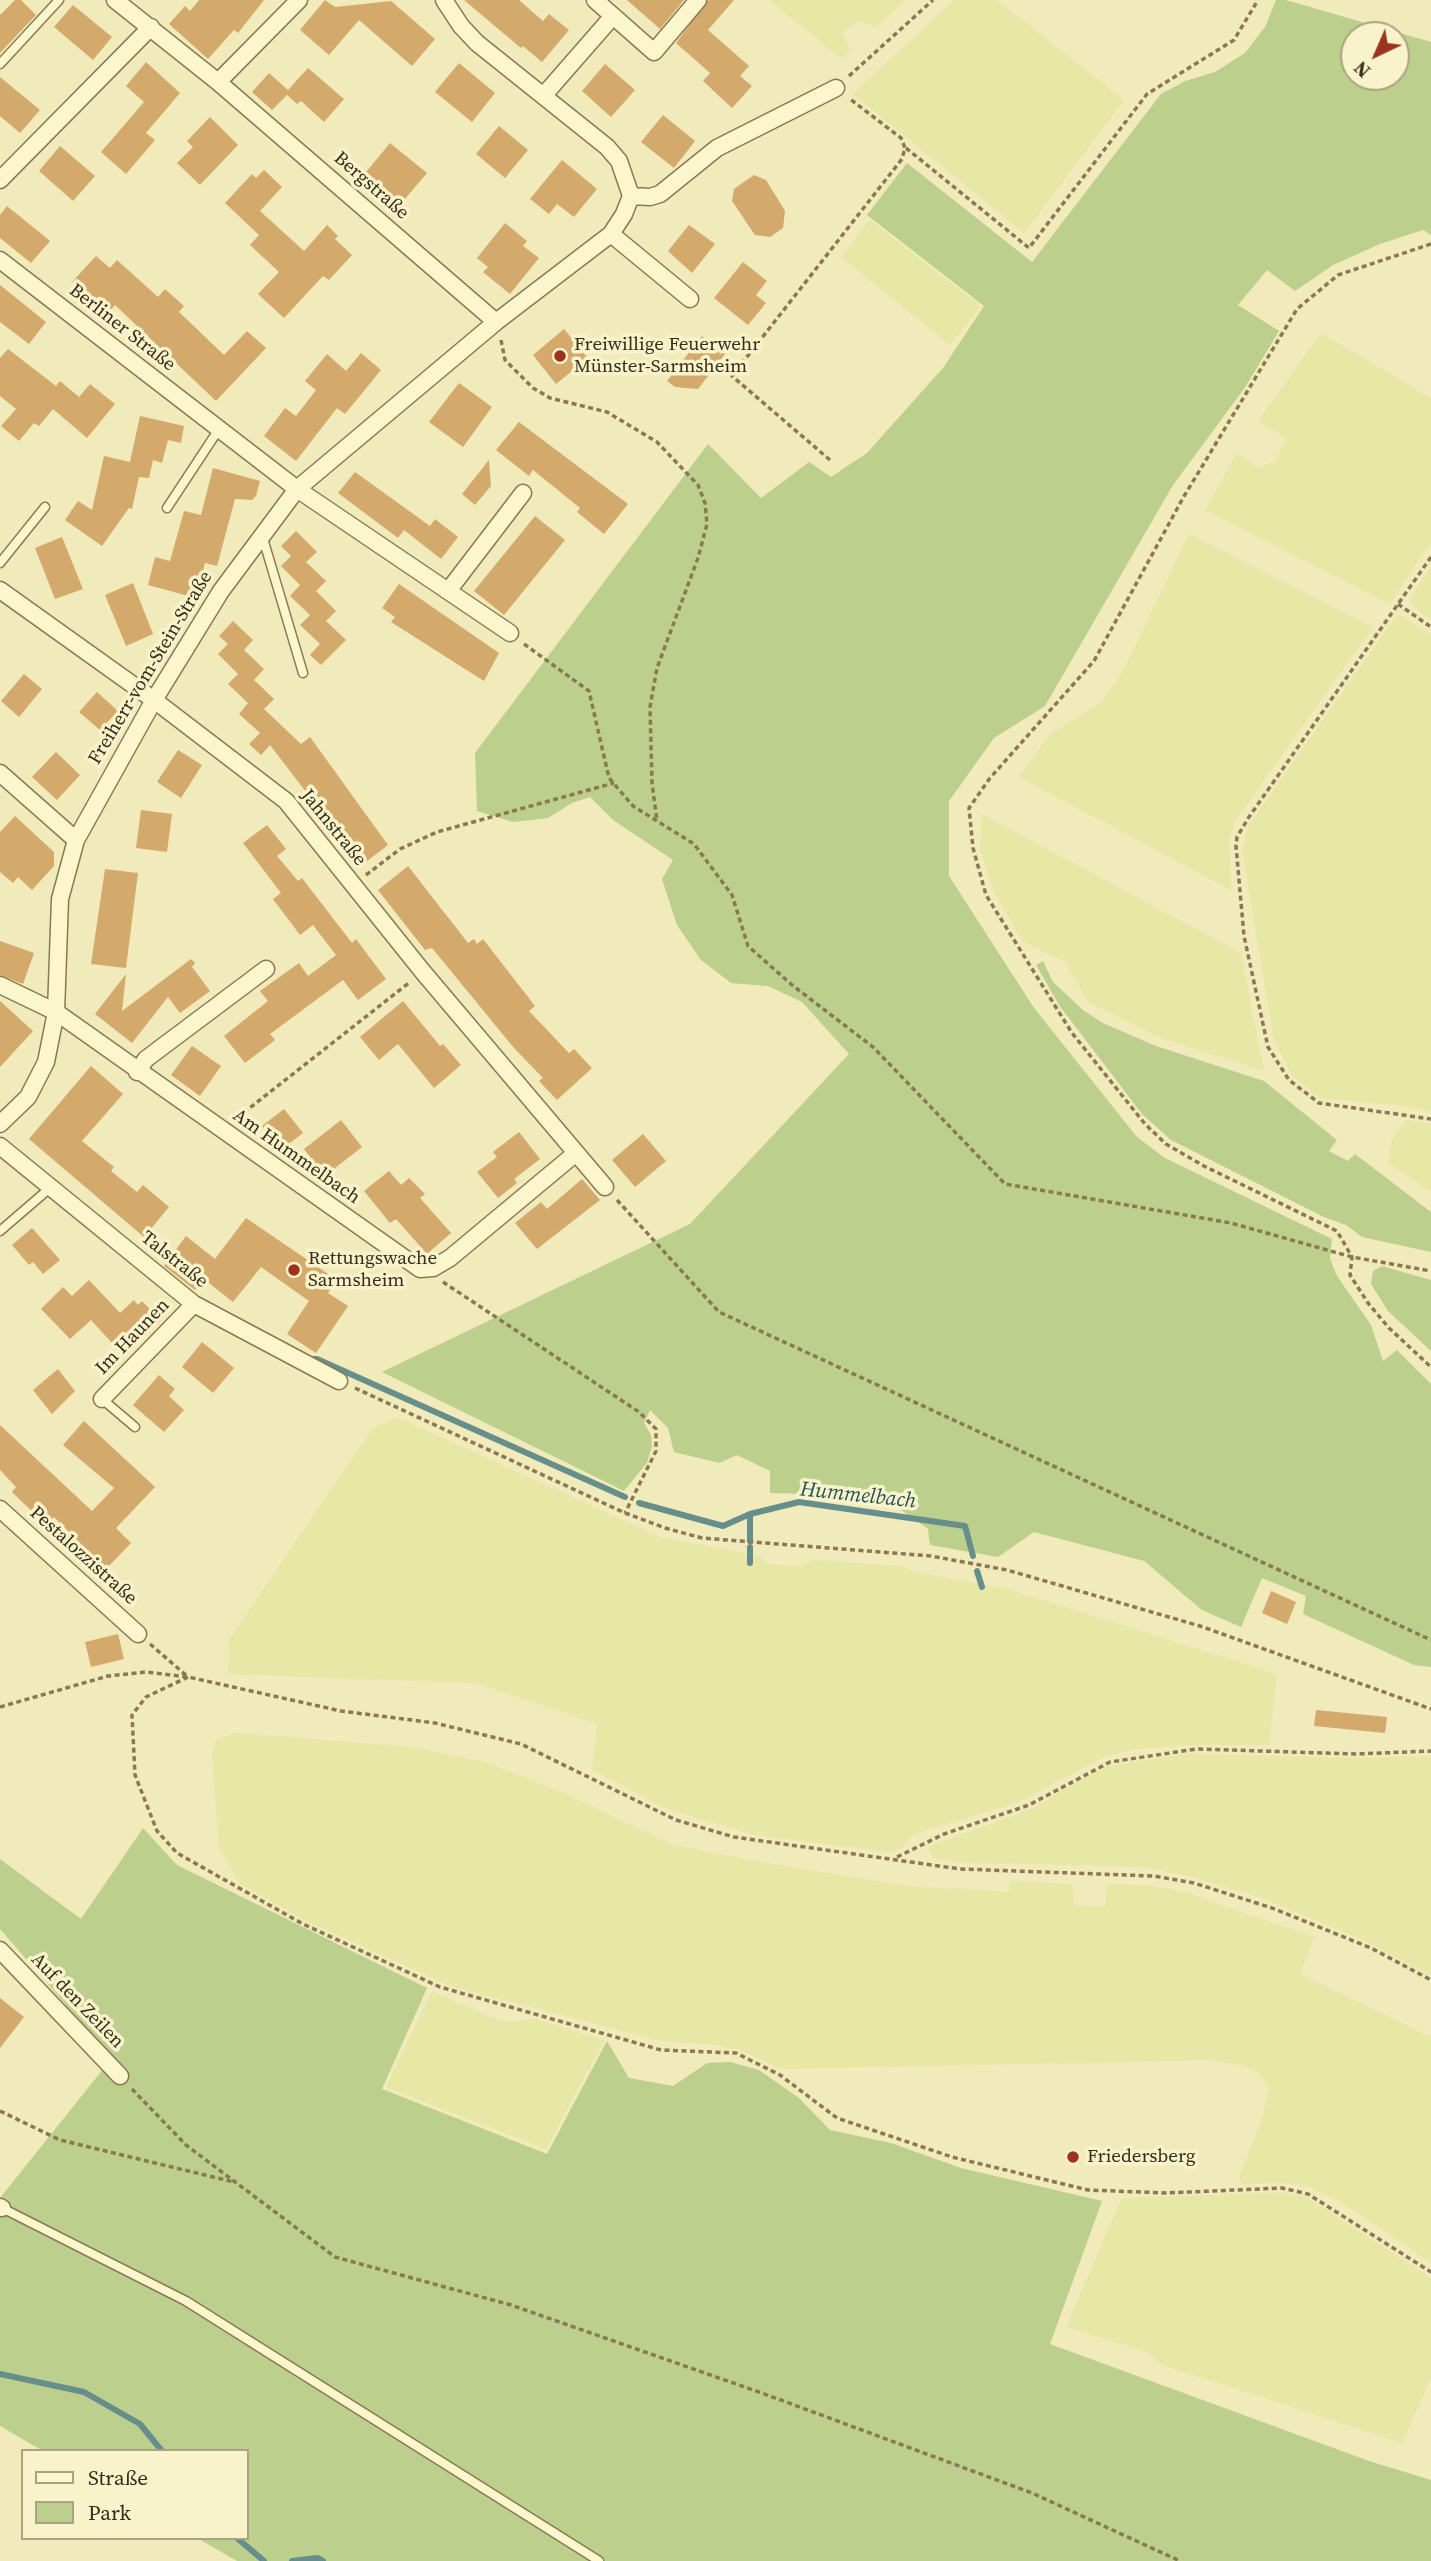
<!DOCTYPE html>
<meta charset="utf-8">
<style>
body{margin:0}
#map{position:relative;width:1431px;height:2561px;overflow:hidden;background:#f1eaba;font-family:"Source Serif 4",serif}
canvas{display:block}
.legend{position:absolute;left:21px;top:2449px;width:228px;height:91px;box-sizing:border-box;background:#f8f3ca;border:2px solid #aaa383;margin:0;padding:9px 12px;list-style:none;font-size:21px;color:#362c19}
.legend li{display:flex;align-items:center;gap:14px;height:35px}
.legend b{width:35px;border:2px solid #aaa383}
.north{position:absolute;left:1340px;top:21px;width:70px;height:70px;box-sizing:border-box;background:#f8f3ca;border:2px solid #aaa383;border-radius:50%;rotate:224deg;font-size:19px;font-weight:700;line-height:28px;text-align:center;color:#362c19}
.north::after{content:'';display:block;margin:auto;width:24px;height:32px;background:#9d331e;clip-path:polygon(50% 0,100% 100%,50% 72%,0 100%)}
</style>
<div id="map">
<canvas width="1431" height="2561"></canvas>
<ul class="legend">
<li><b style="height:9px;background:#fcf6cd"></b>Straße</li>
<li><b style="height:19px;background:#bccf8d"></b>Park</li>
</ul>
<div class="north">N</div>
</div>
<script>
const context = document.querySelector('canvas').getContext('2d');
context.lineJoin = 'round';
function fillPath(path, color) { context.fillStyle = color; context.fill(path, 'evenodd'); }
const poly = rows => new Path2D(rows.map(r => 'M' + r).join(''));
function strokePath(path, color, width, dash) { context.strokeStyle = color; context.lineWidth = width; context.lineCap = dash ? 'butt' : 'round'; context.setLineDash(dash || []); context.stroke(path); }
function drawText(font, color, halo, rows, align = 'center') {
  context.font = font + ' "Source Serif 4",serif'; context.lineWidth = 7; context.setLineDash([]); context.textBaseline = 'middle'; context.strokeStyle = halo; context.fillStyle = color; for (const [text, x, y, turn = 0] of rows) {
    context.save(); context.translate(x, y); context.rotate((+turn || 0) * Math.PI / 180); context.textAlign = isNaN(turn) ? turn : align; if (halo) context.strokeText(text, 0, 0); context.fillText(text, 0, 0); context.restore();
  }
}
fillPath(poly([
 [769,0,906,0,876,27,858,21,842,32,850,52,842,59],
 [954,0,997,0,1124,100,1024,233,853,94],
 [870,220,981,306,950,345,841,257],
 [1321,333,1431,398,1431,542,1390,604,1205,510,1237,453,1259,468,1275,461,1286,439,1258,421],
 [1189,534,1373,627,1234,823,1229,841,1231,890,1019,777,1051,733,1100,704,1124,669],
 [1431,566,1431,620,1412,605,1410,598],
 [1400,615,1431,634,1431,1111,1389,1104,1320,1098,1293,1077,1274,1041,1242,849,1248,826,1394,619],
 [982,814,1241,953,1264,1071,1155,1036,1088,1002,1064,961,1023,942,993,890,980,850],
 [1406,1120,1431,1124,1431,1192,1388,1163,1392,1139],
 [397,1417,660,1537,761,1556,765,1563,801,1567,813,1560,900,1566,917,1572,1008,1589,1277,1674,1269,1745,1196,1745,1133,1749,1102,1758,1019,1802,912,1835,902,1848,889,1852,753,1835,667,1809,592,1770,597,1724,476,1683,228,1674,229,1640,372,1429],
 [236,1733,412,1747,488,1763,559,1791,674,1845,749,1860,906,1886,1009,1892,1010,1881,1072,1884,1074,1906,1106,1907,1107,1884,1146,1885,1185,1892,1314,1937,1300,1974,1431,2037,1431,2263,1341,2202,1309,2187,1273,2182,1243,2185,1239,2178,1263,2116,1269,2088,1258,2072,1241,2065,1209,2060,781,2069,740,2050,718,2045,661,2041,450,1986,306,1921,240,1884,219,1848,212,1756,216,1740],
 [1186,1754,1357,1758,1431,1756,1431,1975,1361,1939,1264,1899,1193,1877,1143,1867,956,1862,933,1858,928,1847,1031,1809,1103,1767],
 [432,1991,502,2022,536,2019,604,2040,546,2149,386,2087],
 [1282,2193,1303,2196,1318,2204,1431,2278,1431,2378,1402,2443,1162,2365,1148,2352,1066,2327,1122,2198]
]), '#e7e7a6');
fillPath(poly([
 [1276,0,1286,0,1431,42,1431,235,1423,230,1380,244,1333,265,1295,291,1267,270,1238,305,1279,331,1246,386,1173,485,1045,706,994,738,949,801,949,876,1034,1008,1137,1137,1165,1158,1332,1239,1330,1259,1337,1276,1371,1325,1383,1361,1397,1350,1431,1384,1431,1667,1414,1665,1303,1614,1306,1596,1262,1578,1241,1627,1202,1610,1144,1561,1034,1532,998,1557,930,1545,928,1529,882,1496,770,1493,770,1471,737,1455,719,1463,674,1452,668,1428,650,1410,644,1423,651,1435,652,1446,647,1463,624,1491,382,1372,690,1224,849,1054,802,1002,768,986,731,983,701,960,677,925,662,879,673,860,613,820,590,797,572,803,548,818,513,822,477,811,475,753,708,444,761,498,809,462,831,477,867,453,943,368,984,306,867,215,907,163,1032,262,1161,94,1185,81,1215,72,1245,53,1265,27],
 [1396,35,1396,77,1354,77,1354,35],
 [1043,961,1053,982,1083,1010,1103,1023,1156,1046,1264,1081,1337,1140,1329,1151,1348,1161,1355,1154,1431,1212,1431,1252,1362,1237,1346,1225,1324,1217,1171,1140,1142,1114,1059,1005,1036,965],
 [1382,1266,1431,1280,1431,1351,1388,1311,1371,1284,1373,1271],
 [143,1828,177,1865,427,1988,382,2089,547,2154,607,2041,629,2078,673,2086,707,2063,730,2062,759,2070,799,2098,830,2130,891,2143,961,2168,1102,2201,1050,2344,1369,2461,1431,2480,1431,2561,237,2561,197,2538,247,2538,247,2451,43,2451,0,2426,0,2198,112,2058,0,1929,0,1859,81,1919]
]), '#bccf8d');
strokePath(poly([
 [307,1359,317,1359,625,1497],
 [639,1503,723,1526,750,1514,799,1502,965,1526,973,1556],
 [750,1541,750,1514],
 [750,1563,750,1547],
 [977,1571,982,1587],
 [0,2374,84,2392,140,2424,162,2451],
 [237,2538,264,2561],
 [292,2561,318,2558,323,2561]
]), '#668f8c', 6);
fillPath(poly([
 [15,0,21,0,36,15,0,53,0,15],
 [199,0,264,0,238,33,234,30,208,59,169,24,185,6,190,11],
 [325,0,335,7,391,1,435,39,412,66,359,20,329,55,300,30],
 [464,0,519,0,543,21,549,14,569,30,542,62,523,46,521,48],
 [627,0,684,0,660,29],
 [708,0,734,0,708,30,749,66,740,76,752,86,732,108,703,81,710,73,676,43],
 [73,5,112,37,93,60,54,27],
 [146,62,180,93,146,133,155,140,126,174,101,152,144,102,126,86],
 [459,63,495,93,472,122,435,92],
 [605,64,635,90,611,117,582,91],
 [308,68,344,99,324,122,301,101,297,104,287,95,272,110,252,92,269,73,288,90],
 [0,77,40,110,20,133,0,116],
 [663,115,695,141,674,168,641,142],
 [210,117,238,145,200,185,177,163,193,147,187,141],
 [499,126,528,150,505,178,476,154],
 [390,143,427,173,398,207,362,177],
 [60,146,95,176,73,201,39,171],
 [562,160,597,189,574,217,557,204,549,214,530,199],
 [264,170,282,187,260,211,304,251,327,225,338,236,335,239,352,255,329,280,323,276,284,318,258,294,279,272,250,245,259,235,225,203,252,174,256,178],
 [754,175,766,180,785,211,783,228,770,237,755,235,732,201,734,189],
 [7,206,50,241,31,263,0,238,0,215],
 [505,223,527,241,523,246,539,258,510,294,483,272,488,267,477,258],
 [689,225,715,244,692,273,668,251],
 [96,256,110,268,117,260,158,297,165,289,184,306,179,312,224,355,247,331,266,348,216,401,115,305,107,314,72,282],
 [743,262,767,281,756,295,766,303,748,325,714,298],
 [0,285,46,322,29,344,0,322],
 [564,329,588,358,556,384,533,355],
 [702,336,725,354,698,389,675,387,667,381],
 [8,349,56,386,60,381,79,397,90,384,115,404,87,438,53,409,39,426,34,423,19,441,1,426,16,409,0,396,0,358],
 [361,353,381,370,345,414,337,408,296,461,264,436,285,408,296,416,316,390,305,381,327,354,346,371],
 [459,383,492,407,463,447,429,422],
 [140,416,184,426,181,443,168,440,162,463,153,460,149,478,139,477,132,509,129,508,102,546,65,520,78,501,92,510,104,456,130,462],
 [519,422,628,504,604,534,577,512,580,508,533,470,529,476,496,450],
 [489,460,491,486,475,505,462,494],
 [213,468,260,481,256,496,252,500,235,499,217,566,205,563,196,598,148,585,155,557,170,561,184,511,201,515],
 [355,472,430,526,435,519,458,537,441,559,404,530,398,538,338,493],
 [535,516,565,540,504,615,474,591],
 [296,531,317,552,306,562,326,581,316,591,336,611,326,621,346,640,321,665,310,655,320,644,300,625,310,615,290,596,300,585,281,566,291,556,281,546],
 [62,537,83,589,55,599,35,548],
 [133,583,153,634,126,646,105,595],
 [399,584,499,653,484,681,391,622,395,617,382,608],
 [233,621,253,640,244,650,264,669,254,680,274,699,264,709,301,744,310,737,388,845,362,865,270,745,261,755,249,744,260,733,239,714,248,703,228,684,238,674,218,654,228,644,219,636],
 [24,674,42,689,19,717,1,701],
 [97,692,118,711,100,730,79,712],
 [178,750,202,765,181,798,157,782],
 [56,752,80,775,57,800,32,777],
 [141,810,172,814,167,852,136,848],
 [15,816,54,852,54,866,32,890,18,877,13,883,0,872,0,832],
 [267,825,286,849,277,856,298,881,302,878,352,943,356,939,386,979,358,1000,343,980,270,1034,275,1040,245,1063,224,1036,268,1001,260,991,299,963,308,976,336,955,313,925,300,935,273,899,281,893,243,843],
 [408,866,468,943,474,939,477,944,483,939,535,1006,529,1011,569,1053,574,1049,592,1068,557,1100,539,1081,543,1078,514,1048,432,948,425,950,378,890],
 [105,869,138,873,126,968,91,964],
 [0,941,34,953,23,984,0,975],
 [191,959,195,963,192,967,210,991,180,1013,168,997,132,1043,95,1014,126,974,122,1011],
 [0,1001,33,1031,0,1067],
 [403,1001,440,1046,443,1044,461,1065,434,1088,398,1044,379,1060,360,1037],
 [192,1046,221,1066,200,1096,171,1075],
 [91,1066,123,1094,82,1141,114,1167,111,1171,137,1192,143,1185,169,1207,144,1237,29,1139],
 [284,1109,303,1133,281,1150,262,1126],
 [341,1120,362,1147,325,1176,304,1149],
 [519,1132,540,1159,514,1179,517,1183,498,1198,477,1172,497,1157,493,1152],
 [643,1134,666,1161,635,1187,612,1160],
 [389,1171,401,1185,409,1178,425,1194,420,1198,451,1233,427,1254,396,1219,390,1223,364,1191],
 [582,1179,600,1200,537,1249,515,1223,541,1202,547,1209],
 [246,1218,337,1280,328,1293,348,1306,316,1353,287,1334,309,1301,261,1267,233,1302,209,1283,203,1290,198,1286,195,1290,164,1266,186,1236,215,1259],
 [32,1228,60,1260,43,1274,33,1262,29,1265,12,1245],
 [89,1280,120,1313,134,1300,138,1305,142,1301,161,1320,124,1356,91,1320,70,1339,41,1309,63,1287,72,1296],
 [202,1342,234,1368,213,1393,182,1367],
 [58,1369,75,1391,52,1414,33,1390],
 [159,1375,175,1389,169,1396,184,1410,164,1432,133,1405],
 [84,1421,155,1487,116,1528,131,1543,106,1569,54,1517,46,1525,12,1492,16,1487,0,1470,0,1425,92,1511,114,1488,63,1445],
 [1271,1591,1296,1602,1287,1624,1262,1613],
 [118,1634,124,1659,91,1667,85,1642],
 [1316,1710,1387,1717,1385,1733,1314,1726],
 [0,1998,24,2017,0,2048]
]), '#d3a96c');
const lane = poly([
 [0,64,59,0],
 [167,508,219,429],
 [262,535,303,673],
 [0,563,45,507],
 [0,1231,50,1188],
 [102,1399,135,1427],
 [2,2208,186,2301,599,2561]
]);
const street = poly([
 [115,0,218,82],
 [299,0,218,82,496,322],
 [444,0,461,26,477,43,607,147,619,161,631,196],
 [595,0,654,52,698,0],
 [544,95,613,16],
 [0,180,151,27],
 [611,234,690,299],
 [0,260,297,489,510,633],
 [0,590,154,700,286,801,423,972,605,1187],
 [448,591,523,493],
 [0,773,76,840],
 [0,985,56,1012,420,1269,433,1268,450,1258,576,1153],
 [137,1072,146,1059,266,969],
 [0,1124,28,1097,46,1062,56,1012,60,899,76,840,154,700,221,591,297,489,496,322,611,234,624,214,631,196,650,197,660,194,717,148,836,88],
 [0,1146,194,1304,339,1381],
 [102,1399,194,1304],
 [0,1509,138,1634],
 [0,1950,120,2076],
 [0,2207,2,2208]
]);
strokePath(lane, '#897953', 11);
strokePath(street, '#897953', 19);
strokePath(poly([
 [849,76,933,0],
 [906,148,1029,248,1147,94,1234,40,1258,0],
 [1431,244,1338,275,1297,309,1183,498,1094,661,990,778,969,808,973,848,986,895,1072,1033,1145,1124,1166,1144,1204,1166,1337,1231,1352,1257,1350,1275,1368,1303,1389,1328,1431,1367],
 [501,340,505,360,533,388,550,398,607,412,657,442,698,485,705,503,707,524,698,558,657,668,650,707,652,783,657,821],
 [830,460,732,376,902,159,905,148,901,138,850,99],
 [1431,557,1249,817,1237,837,1236,846,1244,936,1268,1047,1289,1080,1319,1103,1431,1119],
 [1398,604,1431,627],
 [524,644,589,691,609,778,633,806,694,844,732,895,748,946,792,985,873,1047,1005,1184,1231,1223,1352,1257,1431,1271],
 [366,875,400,849,437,832,614,783],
 [237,1118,410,982],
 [617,1200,719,1312,1431,1640],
 [443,1282,639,1412,656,1429,656,1451,625,1513],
 [355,1388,625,1513,665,1528,702,1538,931,1556,1007,1570,1200,1626,1431,1709],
 [150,1644,187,1676],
 [188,1677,146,1697,132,1715,135,1775,157,1831,177,1853,303,1924,440,1987,661,2050,736,2053,780,2075,837,2118,952,2157,1088,2190,1166,2193,1282,2188,1308,2194,1431,2272],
 [0,1707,108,1676,146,1672,188,1677,341,1711,435,1723,521,1744,676,1820,734,1837,960,1869,1154,1876,1194,1883,1272,1908,1371,1948,1431,1980],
 [897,1857,944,1834,1029,1805,1110,1762,1197,1749,1356,1754,1431,1751],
 [132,2089,186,2145,335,2257,511,2305,759,2392,1032,2493,1180,2561],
 [0,2111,60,2140,234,2182]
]), '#897953', 3.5, [5, 3.5]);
strokePath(lane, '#fcf6cd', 8);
strokePath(street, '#fcf6cd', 16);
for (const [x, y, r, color] of [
 [560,356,7,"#9d331e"],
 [294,1270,7,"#9d331e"],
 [1073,2157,7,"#9d331e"]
]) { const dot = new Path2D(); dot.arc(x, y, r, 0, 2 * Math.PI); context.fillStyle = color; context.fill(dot); strokePath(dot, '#f8f3ca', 2.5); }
drawText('19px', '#362c19', '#f8f3ca', [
 ["Bergstraße",371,186,41],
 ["Berliner Straße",122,328,38],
 ["Freiherr-vom-Stein-Straße",151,668,-59],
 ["Jahnstraße",333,828,51],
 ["Am Hummelbach",296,1157,35],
 ["Talstraße",174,1260,38],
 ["Im Haunen",133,1337,-46],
 ["Pestalozzistraße",83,1556,42],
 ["Auf den Zeilen",77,2001,46]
]);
drawText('19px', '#362c19', '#f8f3ca', [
 ["Freiwillige Feuerwehr",574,345],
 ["Münster-Sarmsheim",574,367],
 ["Rettungswache",308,1259],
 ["Sarmsheim",308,1281],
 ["Friedersberg",1087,2157]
], 'left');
drawText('italic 21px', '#275258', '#f8f3ca', [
 ["Hummelbach",858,1496,6]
]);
</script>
